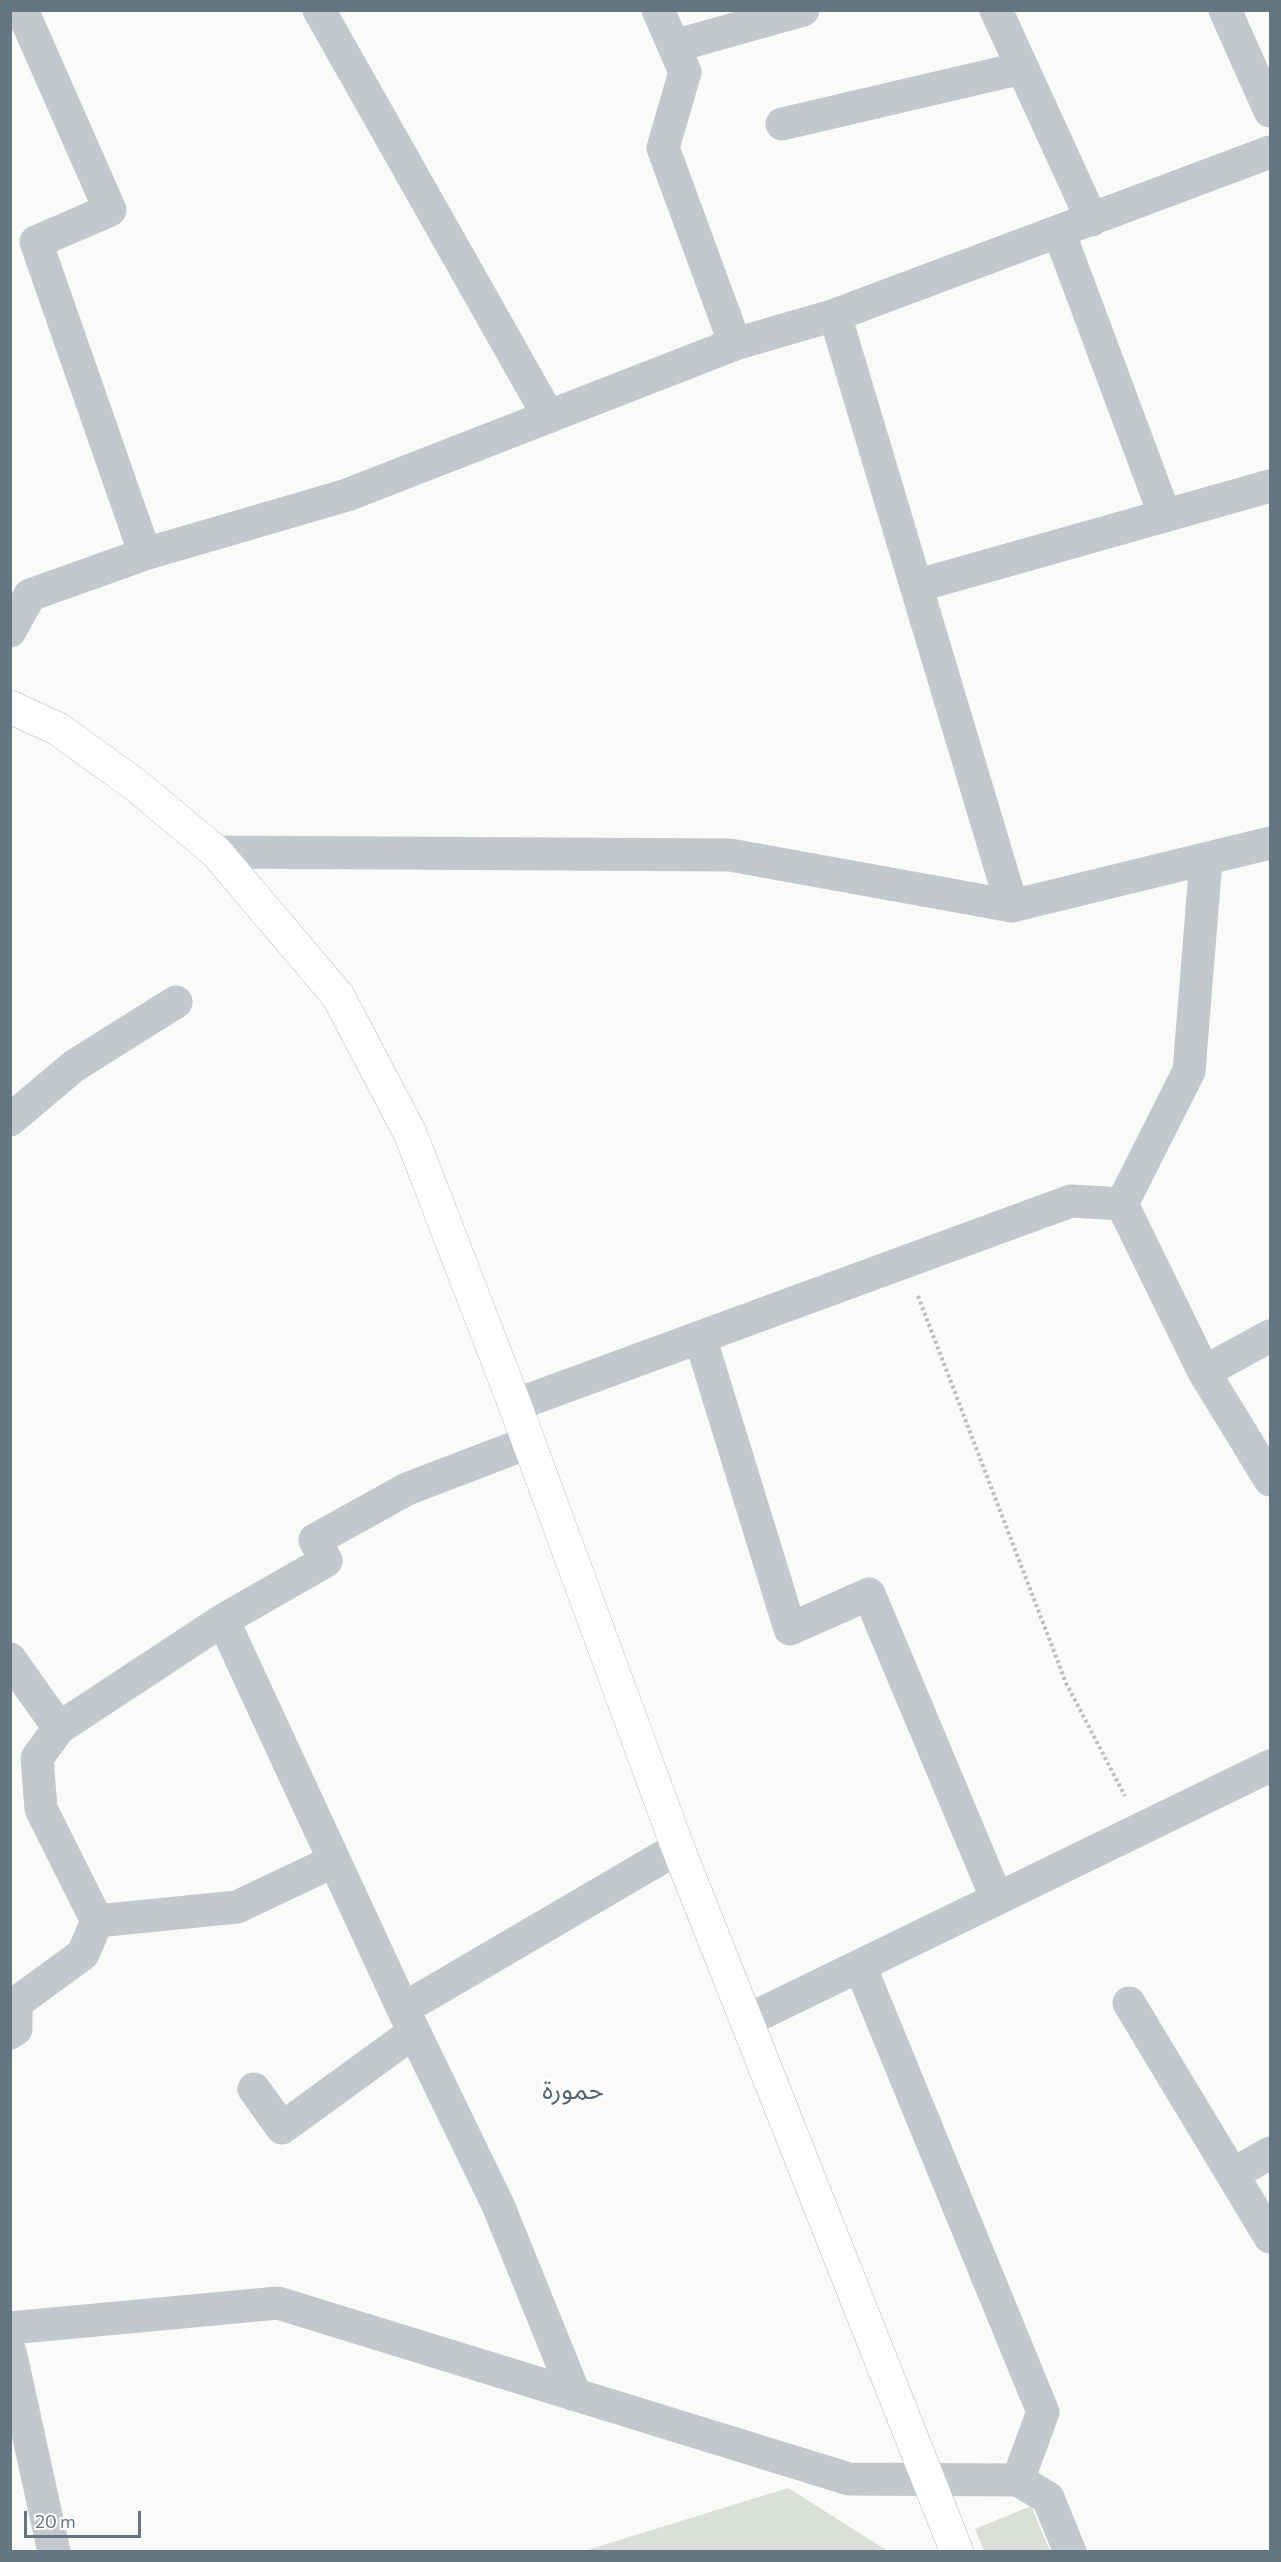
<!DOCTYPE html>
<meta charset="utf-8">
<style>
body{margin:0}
#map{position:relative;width:1281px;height:2562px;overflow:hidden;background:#fafaf8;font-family:Commissioner,sans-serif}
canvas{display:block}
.frame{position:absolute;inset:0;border:12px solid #657683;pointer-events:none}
.scale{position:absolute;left:24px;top:2511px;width:117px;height:27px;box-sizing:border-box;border:3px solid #657683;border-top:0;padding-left:8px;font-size:18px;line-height:21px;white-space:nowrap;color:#657683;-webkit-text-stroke:4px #fff;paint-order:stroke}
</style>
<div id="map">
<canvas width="1281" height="2562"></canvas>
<div class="frame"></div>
<div class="scale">20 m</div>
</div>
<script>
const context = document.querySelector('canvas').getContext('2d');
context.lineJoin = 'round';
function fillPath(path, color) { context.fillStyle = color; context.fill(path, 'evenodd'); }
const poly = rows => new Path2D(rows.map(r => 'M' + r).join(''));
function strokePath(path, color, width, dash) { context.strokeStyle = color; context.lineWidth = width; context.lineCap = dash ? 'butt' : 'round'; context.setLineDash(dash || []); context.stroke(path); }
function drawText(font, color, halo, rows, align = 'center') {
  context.font = font + ' Commissioner,"Noto Sans Arabic",sans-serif'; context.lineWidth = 6; context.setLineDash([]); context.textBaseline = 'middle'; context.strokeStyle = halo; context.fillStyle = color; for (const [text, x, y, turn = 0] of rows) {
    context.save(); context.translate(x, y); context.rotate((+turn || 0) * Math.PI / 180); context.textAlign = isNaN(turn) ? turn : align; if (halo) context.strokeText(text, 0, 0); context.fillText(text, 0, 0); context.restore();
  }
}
fillPath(poly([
 [788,2488,888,2551,584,2551],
 [1031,2506,1050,2551,984,2551,975,2529]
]), '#dadfd7');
const major = poly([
 [10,707,58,729,137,786,216,852,338,996,410,1133,515,1405,678,1848,957,2552]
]);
strokePath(major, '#b5babe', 34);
strokePath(poly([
 [918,1296,1066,1683,1125,1796]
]), '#bbbfc2', 4, [3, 3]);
strokePath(poly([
 [22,10,110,210,36,242,145,554],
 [319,10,549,417],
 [658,10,685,72,663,148,735,344],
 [996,10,1092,220],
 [1225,10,1270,111],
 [674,46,803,10],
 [782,124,1022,68],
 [1059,232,1165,516],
 [835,315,1012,906],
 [916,586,1270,486],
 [10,631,30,595,145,554,347,495,735,344,835,315,1270,152],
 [216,852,730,855,1012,906,1270,843],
 [10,1120,74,1066,176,1002],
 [1122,1204,1204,1372,1270,1480],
 [700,1337,790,1629,869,1594,997,1899],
 [1204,1372,1270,1336],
 [515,1405,1071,1201,1122,1204,1189,1071,1206,860],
 [223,1620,403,2009,498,2205,575,2395],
 [10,1659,59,1728,223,1620,326,1561,315,1540,407,1489,527,1443],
 [59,1728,37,1758,41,1809,97,1921],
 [860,1966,1043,2412,1018,2480],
 [1129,2003,1270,2237],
 [403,2009,678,1848],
 [746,2021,1270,1766],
 [10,2033,16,2029,16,2003,83,1954,97,1921,237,1907,334,1861],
 [254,2089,282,2128,414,2032],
 [1233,2174,1270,2153],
 [10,2328,278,2303,849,2479,1018,2480,1048,2498,1070,2552],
 [10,2351,54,2552]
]), '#c3c8cc', 33);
strokePath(major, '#fff', 33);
drawText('26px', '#57646e', '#fff', [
 ["حمورة",573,2090]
]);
</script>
